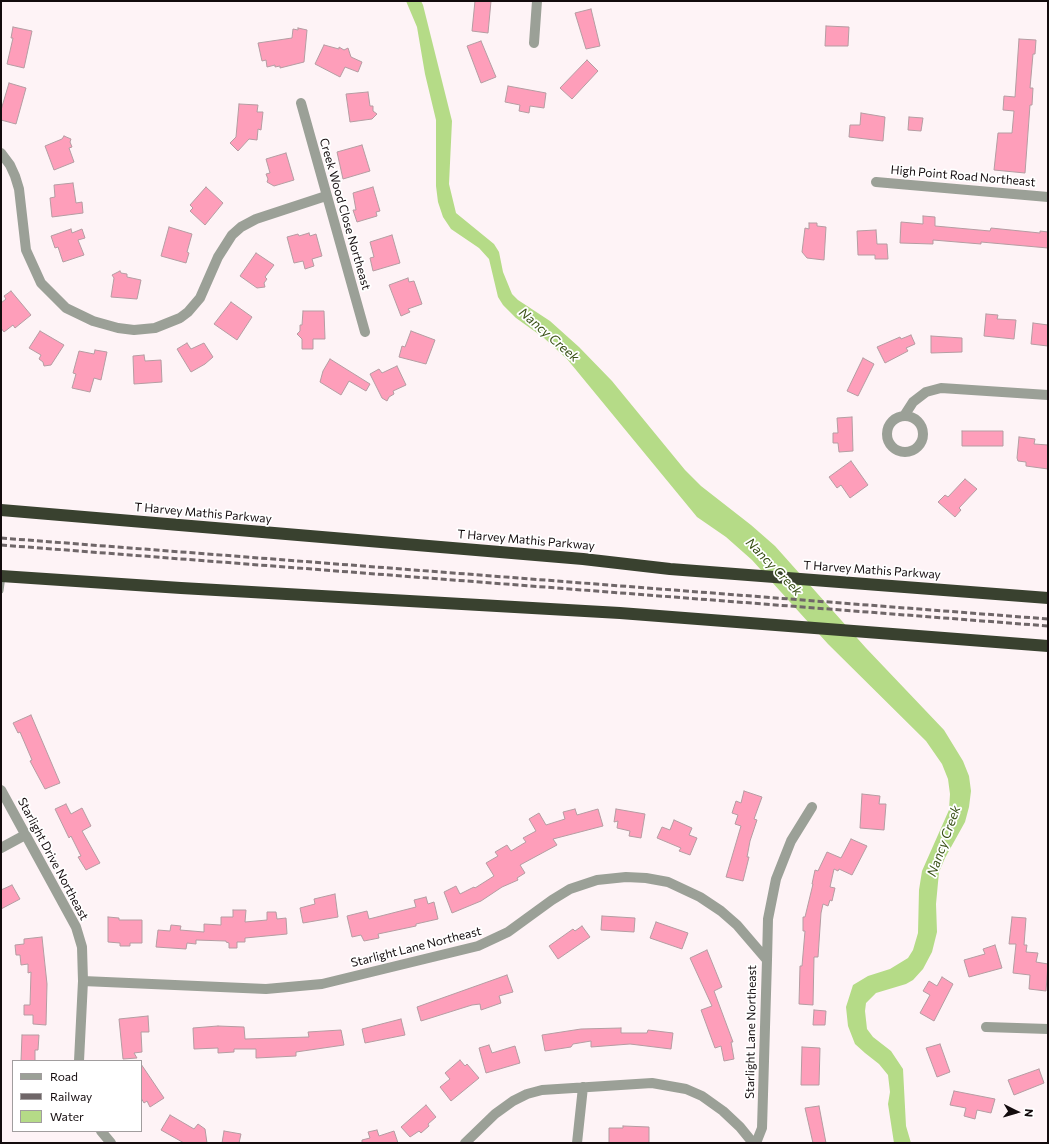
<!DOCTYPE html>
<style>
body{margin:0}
#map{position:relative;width:1049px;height:1144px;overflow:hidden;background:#fef3f6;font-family:Commissioner,sans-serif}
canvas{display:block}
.frame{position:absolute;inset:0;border:2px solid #130b0d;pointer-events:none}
.legend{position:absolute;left:12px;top:1060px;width:130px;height:72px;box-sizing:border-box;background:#fff;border:1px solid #a19d9e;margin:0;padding:5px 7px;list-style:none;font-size:12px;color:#130b0d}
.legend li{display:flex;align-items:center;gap:8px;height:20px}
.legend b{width:20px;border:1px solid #a19d9e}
.north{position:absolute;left:997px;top:1092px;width:40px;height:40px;-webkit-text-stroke:3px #fff;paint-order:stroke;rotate:95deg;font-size:11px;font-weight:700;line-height:16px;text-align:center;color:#130b0d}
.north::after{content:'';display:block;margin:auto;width:14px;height:18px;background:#130b0d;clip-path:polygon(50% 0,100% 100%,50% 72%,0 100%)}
</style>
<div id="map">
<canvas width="1049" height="1144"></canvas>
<div class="frame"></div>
<ul class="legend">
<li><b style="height:5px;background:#9ba097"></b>Road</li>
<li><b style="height:5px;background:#6f6668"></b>Railway</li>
<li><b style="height:11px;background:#b5db87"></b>Water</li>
</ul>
<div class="north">N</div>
</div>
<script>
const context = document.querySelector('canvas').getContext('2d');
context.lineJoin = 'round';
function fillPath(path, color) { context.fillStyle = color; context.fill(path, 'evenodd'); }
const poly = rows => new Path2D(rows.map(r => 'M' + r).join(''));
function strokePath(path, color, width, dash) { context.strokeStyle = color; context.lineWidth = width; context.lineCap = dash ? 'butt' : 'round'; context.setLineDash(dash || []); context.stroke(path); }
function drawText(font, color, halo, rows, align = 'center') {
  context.font = font + ' Commissioner,sans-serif'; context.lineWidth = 3.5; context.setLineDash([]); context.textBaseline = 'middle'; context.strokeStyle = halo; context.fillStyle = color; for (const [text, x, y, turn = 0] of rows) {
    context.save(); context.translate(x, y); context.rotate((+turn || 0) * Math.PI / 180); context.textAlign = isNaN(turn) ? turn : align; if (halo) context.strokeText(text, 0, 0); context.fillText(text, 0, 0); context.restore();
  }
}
fillPath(poly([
 [406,1,421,1,423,5,452,121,449,184,456,213,494,244,499,252,503,272,512,294,518,300,550,321,579,347,612,381,685,470,701,486,751,525,775,546,866,648,944,730,963,761,969,776,971,791,969,807,965,822,945,858,939,872,936,904,937,932,932,952,923,969,913,980,906,984,876,993,866,1003,865,1011,867,1029,873,1037,891,1051,903,1069,906,1126,911,1143,894,1143,888,1104,890,1092,888,1075,879,1064,865,1053,855,1044,848,1026,846,1007,853,985,868,976,890,969,908,958,913,950,918,933,919,890,922,871,949,810,950,794,948,779,942,764,926,741,828,644,752,560,726,537,697,517,567,359,544,338,516,318,503,305,498,297,489,259,479,248,451,229,443,217,438,202,436,186,436,120,425,74,417,27]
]), '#b5db87');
const building = poly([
 [475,1,491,1,488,33,472,31,475,1],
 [591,9,600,46,586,49,575,13,591,9],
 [826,26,849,27,848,46,825,46,826,26],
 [13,27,32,31,24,68,7,64,13,38,11,38,13,27],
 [298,28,307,30,304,62,280,68,280,66,275,67,275,65,267,67,266,60,262,61,258,43,292,38,293,29,298,30,298,28],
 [1019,39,1036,40,1035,54,1033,54,1030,88,1033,88,1032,105,1030,105,1025,173,994,170,998,133,1012,133,1014,111,1003,110,1004,96,1015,97,1019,39],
 [481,41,496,77,481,83,467,46,481,41],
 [324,45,339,49,339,47,344,50,348,48,351,57,362,62,358,72,345,67,340,77,315,64,324,45],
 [587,60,598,71,572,99,560,88,587,60],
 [9,83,26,88,16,124,1,120,1,110,9,83],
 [508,86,546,93,544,108,530,106,529,113,519,111,520,105,505,102,508,86],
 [368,92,370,106,373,106,373,111,377,114,372,119,350,122,346,94,368,92],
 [239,104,258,105,257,112,263,112,261,130,258,129,257,140,249,139,238,151,230,143,236,137,239,104],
 [861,113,885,117,883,141,849,137,850,125,860,125,861,113],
 [909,117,923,118,921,131,908,130,909,117],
 [64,136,71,139,70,142,72,147,69,148,74,162,54,170,45,146,62,139,64,136],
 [362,145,370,171,343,179,337,152,362,145],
 [286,153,294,180,274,186,267,182,268,179,266,174,270,173,266,159,286,153],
 [73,183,76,203,82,202,83,213,52,217,50,198,55,197,54,185,73,183],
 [206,187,223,203,205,225,190,211,193,208,190,205,206,187],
 [373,187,380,211,376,212,377,216,357,222,353,210,356,210,353,193,373,187],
 [923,216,935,217,935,226,990,231,991,228,1040,233,1040,231,1048,232,1048,248,981,242,981,244,933,240,933,244,900,243,901,222,923,224,923,216],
 [809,223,817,223,817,226,826,227,824,260,807,258,802,252,805,228,809,229,809,223],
 [169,227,192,234,187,252,189,253,186,263,161,256,169,227],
 [71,229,72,233,82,229,85,238,78,240,84,255,63,262,58,247,55,248,51,236,71,229],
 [876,230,877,244,887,244,888,259,875,259,875,255,858,255,857,231,876,230],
 [309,233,310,236,316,234,322,256,312,259,314,266,305,269,303,261,294,263,287,237,298,234,299,236,309,233],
 [392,235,400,263,373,271,370,258,374,257,370,242,392,235],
 [256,253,274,265,265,277,267,279,264,283,265,287,257,288,240,276,256,253],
 [120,271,121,273,127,274,127,277,141,280,137,299,111,297,114,278,112,275,120,271],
 [408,278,409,282,414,281,422,304,408,309,410,312,401,316,389,285,408,278],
 [11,291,31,315,15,328,13,325,4,332,1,328,1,303,6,299,4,296,11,291],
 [231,302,252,317,237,340,214,324,231,302],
 [303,311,324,311,325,339,313,339,313,349,302,349,302,339,297,334,300,331,300,325,302,325,303,311],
 [986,314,998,315,997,319,1016,320,1014,339,984,336,986,314],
 [1033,323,1048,325,1048,346,1031,344,1033,323],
 [40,331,64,345,51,365,44,366,43,362,39,359,41,355,29,348,40,331],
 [411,331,435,340,426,364,399,357,402,346,405,347,411,331],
 [911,335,915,344,906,348,908,351,885,363,877,347,900,337,901,339,911,335],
 [931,336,962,338,962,352,931,353,931,336],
 [187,343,191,349,204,343,213,357,205,364,191,372,177,349,187,343],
 [95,350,107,352,101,380,94,378,90,392,72,388,76,374,73,373,79,351,94,354,95,350],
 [144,355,145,361,161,360,162,382,134,384,133,356,144,355],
 [863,358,874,364,858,396,847,391,863,358],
 [330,359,370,384,366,391,349,381,341,395,320,382,323,371,330,359],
 [397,366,406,385,393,391,394,394,389,397,387,401,382,398,370,374,379,369,382,373,397,366],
 [852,417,853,451,839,452,838,443,833,443,833,433,838,433,837,418,852,417],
 [962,431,1003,431,1003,446,962,446,962,431],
 [1019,437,1035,439,1034,444,1048,445,1048,469,1026,466,1026,462,1018,461,1017,458,1019,437],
 [851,461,868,485,850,498,841,485,837,488,829,477,851,461],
 [965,479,977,489,959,508,961,510,955,517,938,502,945,495,948,497,965,479],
 [31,715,60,783,45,789,30,761,32,760,20,732,18,733,13,723,31,715],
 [744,791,762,797,754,819,757,820,750,841,747,857,749,857,743,881,726,877,741,826,735,824,738,815,732,813,736,801,741,803,744,791],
 [862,794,880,796,879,804,886,804,884,830,860,828,862,794],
 [66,804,71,814,82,808,91,826,82,831,100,863,86,870,78,857,81,856,71,836,69,838,55,809,66,804],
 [575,809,577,815,598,809,603,826,553,839,557,845,520,865,525,873,517,878,518,880,502,887,481,901,452,913,444,892,456,886,460,894,474,887,475,888,494,876,486,863,498,856,495,852,507,845,511,851,526,842,523,838,536,831,529,819,539,813,546,825,565,819,563,812,575,809],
 [616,809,645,814,641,838,629,836,630,831,617,828,618,821,614,822,616,809],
 [674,820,692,828,689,835,697,838,690,855,679,851,681,848,657,838,662,827,670,830,674,820],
 [851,839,867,846,852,875,839,869,838,871,834,869,830,887,835,888,832,901,830,900,828,906,823,904,821,913,818,957,814,957,813,1005,799,1004,800,966,802,966,805,931,803,931,803,917,805,917,813,884,812,884,815,870,818,871,827,852,841,858,851,839],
 [12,885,20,899,1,909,1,890,12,885],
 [335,894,338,917,303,923,300,908,315,904,314,899,335,894],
 [426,897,428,904,434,902,438,919,416,924,416,926,378,934,379,938,364,941,361,935,352,937,347,916,367,911,369,919,416,907,414,900,426,897],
 [233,910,246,910,245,922,267,920,267,912,276,912,277,919,286,918,287,934,245,938,245,942,237,942,237,948,229,948,229,943,226,942,226,941,196,940,196,944,187,943,186,949,156,947,158,930,170,931,171,925,181,926,180,930,204,932,204,924,221,925,221,917,233,917,233,910],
 [602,916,635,918,634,932,601,930,602,916],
 [108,917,119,918,119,920,142,920,142,943,130,943,130,946,120,946,120,943,108,942,108,917],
 [1012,917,1026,918,1024,945,1027,945,1026,952,1038,953,1036,962,1048,964,1046,991,1029,989,1030,975,1013,973,1016,944,1009,944,1012,917],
 [656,922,688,933,682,949,650,938,656,922],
 [582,926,590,937,558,959,549,946,573,929,575,931,582,926],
 [42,937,47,984,46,1025,33,1024,33,1015,24,1015,24,1005,30,1005,31,972,28,973,28,964,21,965,20,955,16,955,15,945,24,944,24,939,42,937],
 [995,945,1002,968,969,977,964,960,985,954,983,949,995,945],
 [707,950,722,987,714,991,733,1042,731,1042,734,1059,724,1061,721,1046,715,1048,701,1010,712,1006,690,958,707,950],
 [507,975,513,992,499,996,501,1003,481,1010,480,1004,472,1005,421,1021,417,1007,507,975],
 [942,977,953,984,934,1021,920,1013,930,995,923,991,929,981,937,986,942,977],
 [814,1010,826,1011,825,1025,813,1025,814,1010],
 [148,1016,149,1032,141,1032,142,1052,134,1053,137,1058,123,1059,119,1019,148,1016],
 [401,1019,405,1035,365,1043,362,1029,401,1019],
 [218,1026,244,1027,245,1039,309,1037,308,1032,341,1030,344,1045,296,1052,296,1056,256,1058,256,1049,234,1049,234,1052,218,1053,218,1048,194,1049,193,1028,218,1026],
 [621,1028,621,1033,647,1033,648,1030,673,1033,671,1049,630,1044,591,1047,591,1041,573,1044,571,1047,545,1051,542,1035,581,1029,621,1028],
 [22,1035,39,1035,38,1050,35,1050,35,1061,21,1061,22,1035],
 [940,1044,950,1072,937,1077,926,1048,940,1044],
 [489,1045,492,1053,515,1046,520,1063,486,1073,479,1048,489,1045],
 [802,1047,820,1048,819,1085,801,1085,802,1047],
 [460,1060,465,1066,467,1064,479,1078,451,1101,440,1087,450,1079,445,1073,460,1060],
 [141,1064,164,1098,150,1107,147,1101,144,1103,141,1098,141,1064],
 [1039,1069,1044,1083,1014,1095,1008,1080,1039,1069],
 [954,1091,995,1099,991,1113,977,1110,975,1119,964,1116,966,1108,950,1105,954,1091],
 [426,1105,436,1117,428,1124,429,1126,421,1133,419,1131,410,1137,401,1127,426,1105],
 [819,1106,826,1143,813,1143,805,1108,819,1106],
 [170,1115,194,1129,198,1124,205,1129,207,1143,184,1143,161,1130,170,1115],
 [623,1126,649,1127,649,1143,609,1143,609,1128,623,1128,623,1126],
 [377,1130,379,1136,394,1131,398,1143,362,1143,362,1140,370,1138,368,1132,377,1130],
 [224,1131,241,1134,239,1143,222,1143,224,1131]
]);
fillPath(building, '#fe9eba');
strokePath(building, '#b59ca2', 1);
strokePath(poly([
 [1,591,3,576]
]), '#9ba097', 5);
strokePath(poly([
 [534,43,537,1],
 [301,103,365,332],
 [1,153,10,165,15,176,19,189,26,250,41,283,66,308,93,321,118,328,134,330,155,328,180,318,188,312,200,298,218,257,232,235,241,227,256,219,326,196],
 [876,182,1048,197],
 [904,416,913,402,926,392,941,388,1048,395],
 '887 434a18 18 0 1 1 36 0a18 18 0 1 1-36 0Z',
 [1,790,76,927,82,947,83,981,79,1061],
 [1,848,25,835],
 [767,960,768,919,776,879,791,841,812,807],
 [83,981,266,989,322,984,478,946,508,932,552,900,570,889,597,880,626,877,646,878,668,882,700,897,721,911,737,925,767,960,762,1128,756,1143],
 [986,1027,1048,1029],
 [101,1131,111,1143],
 [465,1143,495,1114,513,1101,527,1094,542,1090,652,1083,686,1089,702,1096,723,1111,740,1127,753,1143],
 [577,1143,583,1087]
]), '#9ba097', 10);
strokePath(poly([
 [1,510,583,559,670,569,1048,598],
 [1,576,181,588,620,613,1048,646]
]), '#39412f', 12);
strokePath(poly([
 [1,538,1048,619],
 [1,545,1048,626]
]), '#6f6668', 3, [6, 3]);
drawText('12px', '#130b0d', '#fff', [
 ["High Point Road Northeast",963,176,5],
 ["Creek Wood Close Northeast",345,214,74],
 ["T Harvey Mathis Parkway",203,513,5],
 ["T Harvey Mathis Parkway",526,540,5],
 ["T Harvey Mathis Parkway",872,570,4],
 ["Starlight Drive Northeast",53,859,62],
 ["Starlight Lane Northeast",416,947,-14],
 ["Starlight Lane Northeast",751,1032,-89]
]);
drawText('italic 13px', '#385015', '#fff', [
 ["Nancy Creek",549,335,41],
 ["Nancy Creek",774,567,46],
 ["Nancy Creek",944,841,-70]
]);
</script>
